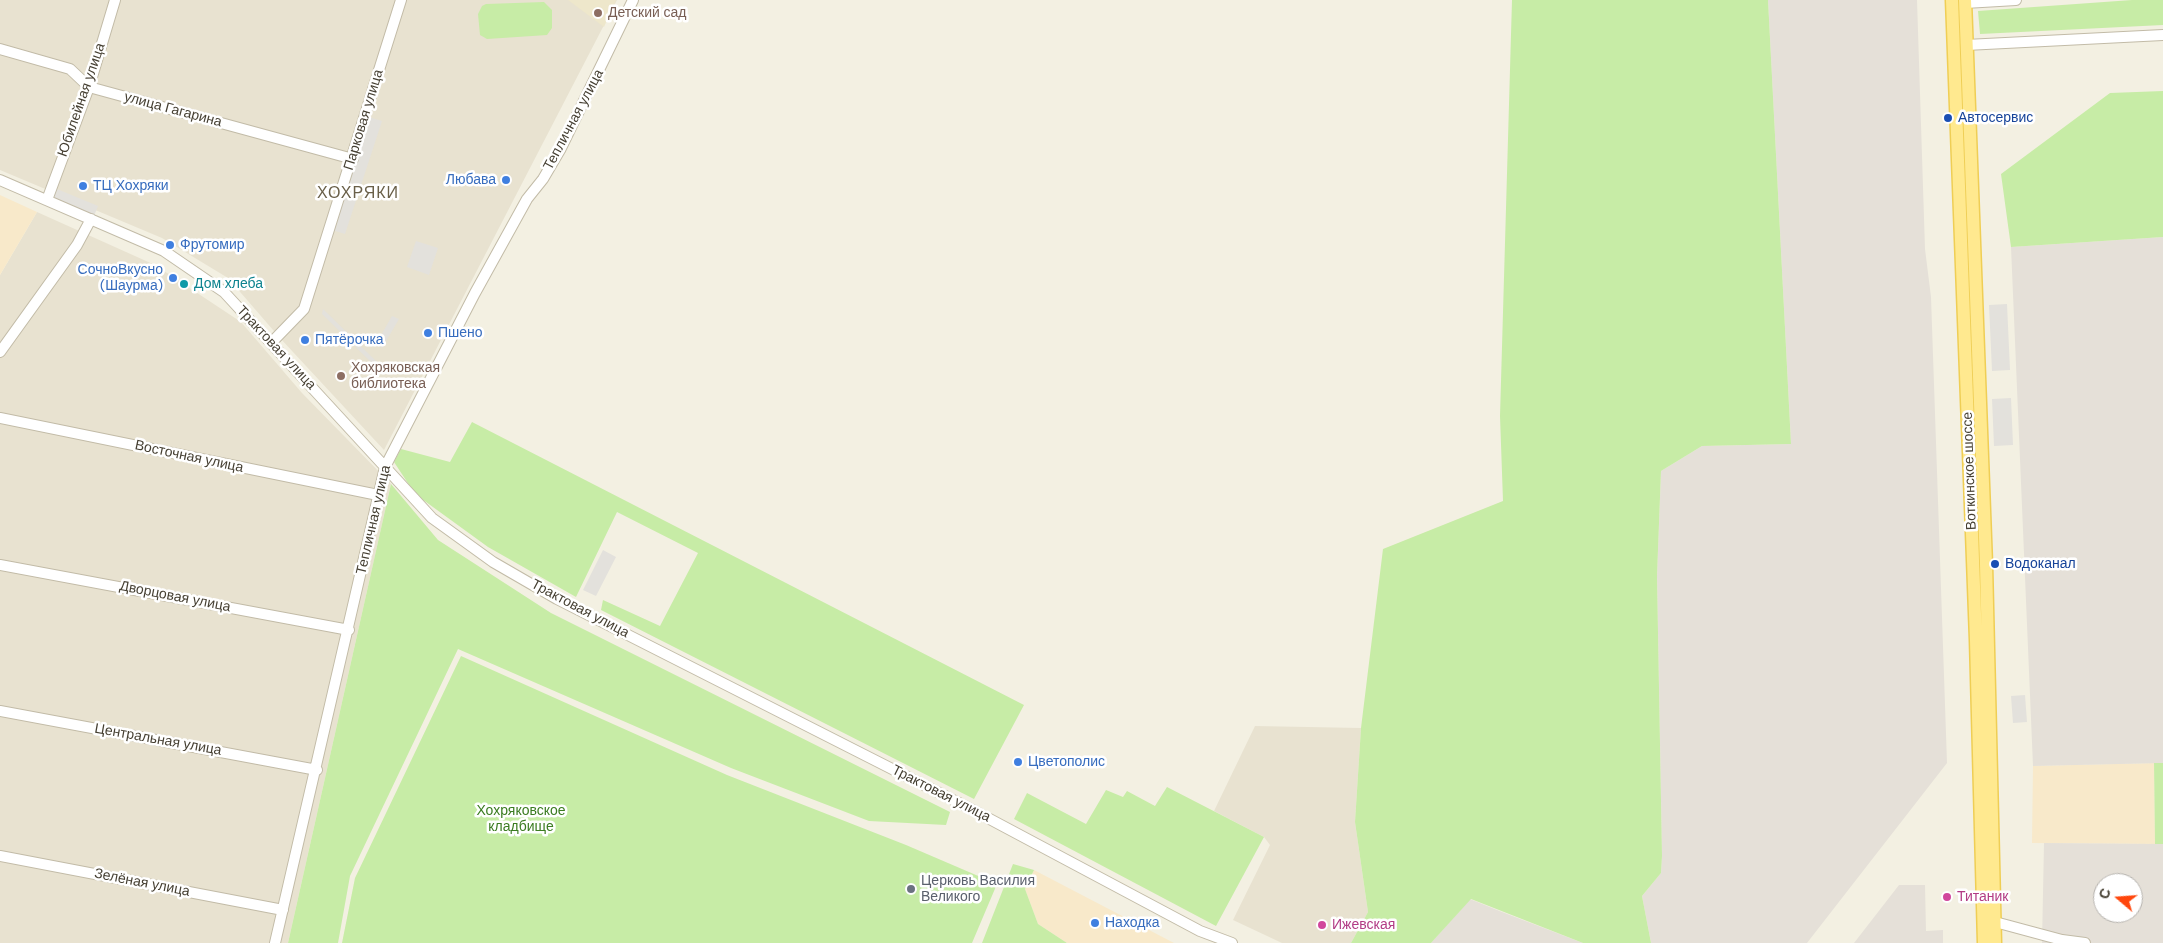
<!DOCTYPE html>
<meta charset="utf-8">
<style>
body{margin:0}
#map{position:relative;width:2163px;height:943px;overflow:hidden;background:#f3f0e2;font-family:"DM Sans",sans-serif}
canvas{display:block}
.north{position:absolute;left:2093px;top:873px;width:50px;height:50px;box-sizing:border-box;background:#fff;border:1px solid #b5b2ad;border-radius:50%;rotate:288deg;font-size:14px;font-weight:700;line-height:20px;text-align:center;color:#453f32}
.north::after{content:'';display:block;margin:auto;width:18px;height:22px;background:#ff470d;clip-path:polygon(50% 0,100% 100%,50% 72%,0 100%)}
</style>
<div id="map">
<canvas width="2163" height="943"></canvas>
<div class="north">С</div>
</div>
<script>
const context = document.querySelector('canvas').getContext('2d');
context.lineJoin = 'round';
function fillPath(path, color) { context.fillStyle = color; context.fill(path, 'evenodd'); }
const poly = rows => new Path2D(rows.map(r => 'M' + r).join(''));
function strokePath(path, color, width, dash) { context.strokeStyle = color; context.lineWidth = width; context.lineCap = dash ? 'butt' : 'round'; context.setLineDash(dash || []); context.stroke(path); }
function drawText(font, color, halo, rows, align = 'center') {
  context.font = font + ' "DM Sans",sans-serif'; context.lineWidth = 5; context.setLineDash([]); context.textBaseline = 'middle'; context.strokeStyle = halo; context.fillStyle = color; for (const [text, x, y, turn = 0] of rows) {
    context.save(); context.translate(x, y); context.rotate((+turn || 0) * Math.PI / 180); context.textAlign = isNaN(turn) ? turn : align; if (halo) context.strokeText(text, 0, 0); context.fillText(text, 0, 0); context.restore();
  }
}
fillPath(poly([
 [0,0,617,0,384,450,280,338,228,278,162,238,0,170],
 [37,212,155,265,241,322,302,393,391,484,288,943,0,943,0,275],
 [1255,726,1361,728,1355,822,1368,912,1351,943,1282,943,1233,920,1270,845,1264,837,1214,811]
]), '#e8e2d0');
fillPath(poly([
 [0,195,37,212,0,275],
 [2154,763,2155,844,2032,843,2033,766],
 [1034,870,1174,943,1067,943,1038,924,1025,889]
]), '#f8e9ca');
fillPath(poly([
 [1768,0,1917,0,1925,249,1931,297,1947,763,1807,943,1651,943,1642,896,1661,873,1662,856,1657,576,1661,471,1702,446,1791,444],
 [2163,237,2163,763,2033,766,2011,247],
 [2044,843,2163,844,2163,943,2042,943],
 [2103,883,2133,883,2133,913,2103,913],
 [1899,885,1925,885,1926,931,1943,930,1943,943,1854,943],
 [1470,899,1502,912,1583,943,1431,943]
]), '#e5e0d8');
fillPath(poly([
 [568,0,616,0,604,27]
]), '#eee7cb');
fillPath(poly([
 [1512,0,1768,0,1791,444,1702,446,1661,471,1657,576,1662,856,1661,873,1642,896,1651,943,1583,943,1471,899,1431,943,1351,943,1368,912,1355,822,1361,728,1383,549,1503,501,1500,416],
 [2132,0,2163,0,2163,25,1980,34,1978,11],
 [544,2,552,10,552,28,547,35,487,39,480,35,478,14,482,6,486,4],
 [2163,91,2163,237,2011,247,2001,174,2110,93],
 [472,422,1024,705,974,799,601,610,603,600,660,626,698,553,617,512,576,597,488,547,415,494,394,462,401,449,450,462],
 [391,484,438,540,551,613,950,812,946,825,869,821,731,768,458,649,350,876,338,943,288,943],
 [461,656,727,775,906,845,997,884,972,943,342,943,355,878],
 [2154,763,2163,763,2163,844,2155,844],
 [1167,787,1264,837,1216,926,1014,819,1027,793,1086,824,1106,790,1123,797,1127,791,1155,806],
 [1013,864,1034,870,1025,889,1038,924,1067,943,982,943]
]), '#c7eca6');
fillPath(poly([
 [369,117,382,121,345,234,332,230],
 [57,189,98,206,94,216,53,198],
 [416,241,438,248,429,275,407,267],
 [2007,304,2010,370,1992,371,1989,305],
 [323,309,376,361,375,366,322,314],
 [392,316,399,319,382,348,376,344],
 [2011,398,2013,445,1994,446,1992,399],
 [603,550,616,557,596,596,583,590],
 [2025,695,2027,722,2013,723,2011,696]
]), '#e3e1dc');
const minor = poly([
 [1965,3,2016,0],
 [1966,45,2163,35],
 [0,49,70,69,89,87,353,159],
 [0,180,164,251,224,292,432,518,493,562,557,599,969,808,1200,931,1232,943],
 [47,200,89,87,115,0],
 [272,342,304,309,401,0],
 [0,352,77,245,91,219],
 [0,418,378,495],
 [0,565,349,630],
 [0,711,317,770],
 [0,856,283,910],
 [1995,922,2062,940,2085,943],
 [275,943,385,467,475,293,527,199,543,179,560,150,633,0]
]);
const major = poly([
 [1952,0,1976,640,1984,943],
 [1965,0,1986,564,1995,943]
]);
strokePath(minor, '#c2bba7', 12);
strokePath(major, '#efce55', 15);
strokePath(minor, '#fff', 10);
strokePath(major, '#ffe98f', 12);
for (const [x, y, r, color] of [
 [598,13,5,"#8d6e63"],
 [1948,118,5,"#1a4fb4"],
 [506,180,5,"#3f7fe0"],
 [83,186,5,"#3f7fe0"],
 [170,245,5,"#3f7fe0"],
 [173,278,5,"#3f7fe0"],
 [184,284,5,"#0f9aa8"],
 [428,333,5,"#3f7fe0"],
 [305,340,5,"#3f7fe0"],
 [341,376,5,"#8d6e63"],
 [1995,564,5,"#1a4fb4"],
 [1018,762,5,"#3f7fe0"],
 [911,889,5,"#6b7280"],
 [1947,897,5,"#d1479c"],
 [1095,923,5,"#3f7fe0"],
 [1322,925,5,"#d1479c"]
]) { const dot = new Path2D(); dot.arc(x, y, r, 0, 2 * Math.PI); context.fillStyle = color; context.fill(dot); strokePath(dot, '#fff', 2); }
drawText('14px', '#785e54', '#fff', [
 ["Детский сад",608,13],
 ["Хохряковская",351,368],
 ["библиотека",351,384]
], 'left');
drawText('14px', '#453f32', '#fff', [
 ["Юбилейная улица",82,100,-71],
 ["улица Гагарина",173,110,15],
 ["Парковая улица",364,120,-73],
 ["Тепличная улица",574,120,-62],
 ["Трактовая улица",276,348,47],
 ["Восточная улица",189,457,12],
 ["Воткинское шоссе",1970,471,-92],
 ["Тепличная улица",374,520,-77],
 ["Дворцовая улица",175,597,11],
 ["Трактовая улица",580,609,28],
 ["Центральная улица",158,740,10],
 ["Трактовая улица",941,794,27],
 ["Зелёная улица",142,883,11]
]);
drawText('14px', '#164399', '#fff', [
 ["Автосервис",1958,118],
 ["Водоканал",2005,564]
], 'left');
drawText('14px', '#366cbe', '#fff', [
 ["Любава",496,180,"right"],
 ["ТЦ Хохряки",93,186],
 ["Фрутомир",180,245],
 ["СочноВкусно",163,270,"right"],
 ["(Шаурма)",163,286,"right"],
 ["Пшено",438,333],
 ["Пятёрочка",315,340],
 ["Цветополис",1028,762],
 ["Находка",1105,923]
], 'left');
drawText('14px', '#0d838f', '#fff', [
 ["Дом хлеба",194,284]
], 'left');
drawText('14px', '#3b7c21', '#fff', [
 ["Хохряковское",521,811],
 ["кладбище",521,827]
]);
drawText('14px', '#5b616d', '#fff', [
 ["Церковь Василия",921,881],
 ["Великого",921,897]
], 'left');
drawText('14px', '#b23c85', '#fff', [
 ["Титаник",1957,897],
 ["Ижевская",1332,925]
], 'left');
context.letterSpacing = '1px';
drawText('16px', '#695f48', '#fff', [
 ["ХОХРЯКИ",358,194]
]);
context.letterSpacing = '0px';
</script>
